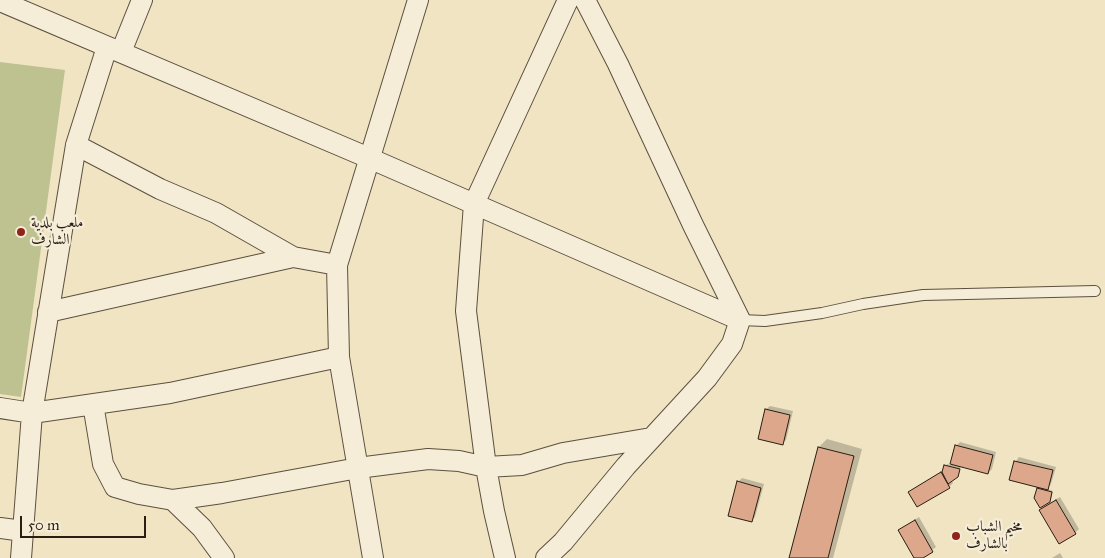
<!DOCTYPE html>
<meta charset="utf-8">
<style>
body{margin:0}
#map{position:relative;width:1105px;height:558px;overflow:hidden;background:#f0e4c3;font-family:"IM FELL Great Primer",serif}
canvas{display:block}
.scale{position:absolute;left:20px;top:516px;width:126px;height:22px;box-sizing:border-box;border:2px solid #2a1e13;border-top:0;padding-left:6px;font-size:15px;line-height:18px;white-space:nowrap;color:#2a1e13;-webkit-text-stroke:4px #f5edd8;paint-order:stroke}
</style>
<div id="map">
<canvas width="1105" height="558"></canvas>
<div class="scale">50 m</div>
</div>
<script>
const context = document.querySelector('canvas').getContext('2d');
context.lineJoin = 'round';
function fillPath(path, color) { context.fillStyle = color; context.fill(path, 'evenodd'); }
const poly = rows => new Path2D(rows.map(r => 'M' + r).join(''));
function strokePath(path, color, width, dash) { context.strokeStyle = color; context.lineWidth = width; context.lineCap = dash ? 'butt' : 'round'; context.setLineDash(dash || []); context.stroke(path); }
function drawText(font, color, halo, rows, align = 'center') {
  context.font = font + ' "IM FELL Great Primer",Amiri,serif'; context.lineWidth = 4.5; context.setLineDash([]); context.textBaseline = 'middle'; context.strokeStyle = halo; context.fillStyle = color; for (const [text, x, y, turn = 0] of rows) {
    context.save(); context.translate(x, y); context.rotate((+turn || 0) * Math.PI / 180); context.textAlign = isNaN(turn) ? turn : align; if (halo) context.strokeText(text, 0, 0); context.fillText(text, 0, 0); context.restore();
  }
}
fillPath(poly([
 [0,62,65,70,21,397,0,394]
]), '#bec290');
fillPath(poly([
 [770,406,793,411,786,440,782,444,766,409],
 [827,439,862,449,833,558,790,558,819,447],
 [960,442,996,452,992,469,988,473,961,466,959,474,951,480,953,483,949,487,910,492,944,470,947,464,951,465,956,446],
 [1019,457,1056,467,1051,484,1047,489,1053,491,1051,499,1048,502,1038,489,1040,486,1011,479,1016,461],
 [742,478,764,484,755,517,751,521,738,482],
 [1060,497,1079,529,1075,533,1041,510,1046,505],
 [919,517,936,547,921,558,915,558,899,530],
 [1060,553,1063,558,1052,558]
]), '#0003');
const building = poly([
 [765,409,790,415,783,445,758,439,765,409],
 [955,445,993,455,988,474,950,464,955,445],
 [818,447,854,456,828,558,789,558,818,447],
 [1014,461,1053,470,1048,490,1009,480,1014,461],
 [944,465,960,469,958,477,948,484,942,472,944,465],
 [941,472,950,488,917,507,908,492,941,472],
 [737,481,761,488,752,522,728,516,737,481],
 [1037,488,1052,492,1050,502,1040,508,1034,498,1037,488],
 [1056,500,1076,534,1059,544,1039,510,1056,500],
 [915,520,933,552,923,558,914,558,898,530,915,520]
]);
fillPath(building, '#dca78a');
strokePath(building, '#2a1e13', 1);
const lane = poly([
 [740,320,765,321,822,313,863,304,923,295,1095,291]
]);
const street = poly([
 [0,1,369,158,740,320],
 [121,52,142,0],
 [76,145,160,189,216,213,293,257],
 [48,312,293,257,337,265],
 [339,357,373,558],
 [93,404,103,464,115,487,139,494,173,500,222,493,358,468,428,459,459,461,486,467,522,465,563,453,651,438],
 [0,408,32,413,170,393,339,357,337,265,418,0],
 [173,500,202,528,224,558],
 [0,528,23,531],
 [21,558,32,413,76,145,107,47],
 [505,558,494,511,486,467,466,311,474,204,568,0],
 [546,558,563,542,626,466,707,378,732,344,740,320,693,225,618,64,585,0]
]);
strokePath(lane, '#5c503f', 12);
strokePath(street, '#5c503f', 22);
strokePath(lane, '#f5edd8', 10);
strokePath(street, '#f5edd8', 20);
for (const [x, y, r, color] of [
 [21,232,5,"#8f2418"],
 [956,536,5,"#8f2418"]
]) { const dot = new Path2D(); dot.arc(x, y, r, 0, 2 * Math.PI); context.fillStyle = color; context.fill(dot); strokePath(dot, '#f5edd8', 2); }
drawText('15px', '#2a1e13', '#f5edd8', [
 ["ملعب بلدية",31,223],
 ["الشارف",31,240],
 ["مخيم الشباب",966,527],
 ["بالشارف",966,544]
], 'left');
</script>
